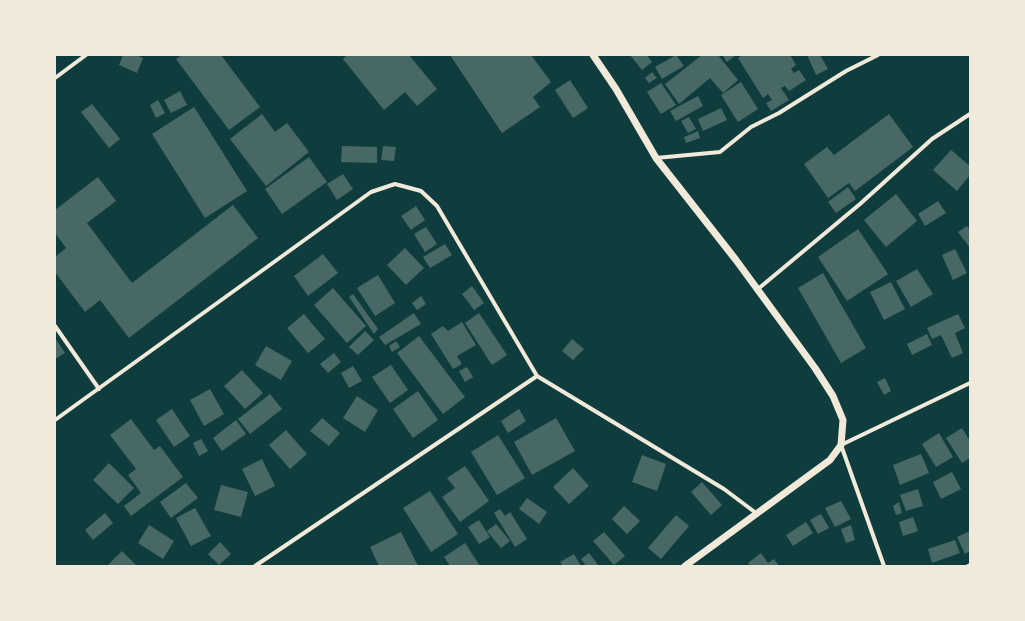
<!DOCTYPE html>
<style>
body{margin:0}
#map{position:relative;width:1025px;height:621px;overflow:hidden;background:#0f3d3e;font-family:Raleway,sans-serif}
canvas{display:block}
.frame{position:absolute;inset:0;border:56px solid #f1e9da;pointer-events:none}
</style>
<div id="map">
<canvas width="1025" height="621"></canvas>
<div class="frame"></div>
</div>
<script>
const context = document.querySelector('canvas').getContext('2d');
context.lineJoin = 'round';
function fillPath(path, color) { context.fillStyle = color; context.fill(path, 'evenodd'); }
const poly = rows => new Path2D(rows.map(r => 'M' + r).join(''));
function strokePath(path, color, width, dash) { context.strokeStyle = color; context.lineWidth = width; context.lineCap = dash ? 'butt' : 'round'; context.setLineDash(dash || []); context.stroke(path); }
fillPath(poly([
 [123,55,136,55,143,58,137,73,119,65],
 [182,55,221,55,260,107,229,130,176,59],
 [347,55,409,55,437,89,417,106,405,92,384,110,343,59],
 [450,55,531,55,551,82,533,97,540,107,502,133],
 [630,55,647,55,652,62,642,70],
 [676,55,684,66,662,79,655,67],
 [702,55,718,55,738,80,723,93,710,78,679,104,665,84],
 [722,55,736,55,727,62],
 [742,55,790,55,796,65,791,69,794,73,799,70,806,80,789,91,785,86,781,88,789,100,771,111,766,103,772,100,768,94,763,98,738,58],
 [807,55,820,55,828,69,816,75],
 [652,72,657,78,649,83,645,78],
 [570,80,588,108,573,118,555,90],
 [741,82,758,109,738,122,721,95],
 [661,83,676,105,661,114,647,92],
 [180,91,187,105,171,113,164,100],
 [698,96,703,106,676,121,670,111],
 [158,100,165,113,156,118,150,105],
 [92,104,120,139,109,148,81,112],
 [194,107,247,191,205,218,152,134],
 [721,108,727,120,703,131,698,119],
 [262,114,275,132,287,123,309,152,266,186,230,139],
 [889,114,913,147,855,191,849,183,828,198,804,164,827,147,834,155],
 [689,117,696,129,688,133,681,121],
 [698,131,700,138,686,143,684,137],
 [342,146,377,147,377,163,341,162],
 [383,146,396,147,394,161,381,160],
 [951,150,970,166,970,175,957,191,933,170],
 [309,157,327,182,282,214,265,189],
 [343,174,353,189,337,200,327,184],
 [98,177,116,201,87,223,132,283,233,205,258,238,129,338,100,300,85,312,55,272,55,257,66,248,55,233,55,210],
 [848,187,856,199,836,213,828,202],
 [896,194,917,221,886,247,864,220],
 [938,201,946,213,925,226,918,214],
 [416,206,425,220,411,230,401,216],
 [967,226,970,230,970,248,958,232],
 [426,227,437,244,425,252,414,234],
 [858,229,888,274,847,301,818,257],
 [445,244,452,255,430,268,423,257],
 [405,248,424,268,406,285,387,265],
 [955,249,967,273,953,280,942,255],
 [323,254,338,273,308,296,294,276],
 [917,269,933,294,911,307,896,281],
 [823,273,866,348,841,363,798,288],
 [378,275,395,303,375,316,357,288],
 [891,282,905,309,884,320,870,292],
 [472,286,484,303,474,310,462,294],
 [333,288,366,326,347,343,314,305],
 [353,294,378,329,374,334,349,297],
 [421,296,426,304,417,310,412,303],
 [414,313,421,324,385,345,379,337],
 [479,313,507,355,492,365,465,323],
 [304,314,325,339,308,353,287,328],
 [958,314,965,328,955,333,963,353,952,358,941,335,932,339,927,328],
 [462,322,476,345,457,356,462,364,453,369,431,334,443,326,448,331],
 [365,331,374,340,358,355,349,347],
 [927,334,932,345,912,355,907,344],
 [419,336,465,397,443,414,397,353],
 [55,338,65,353,55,359],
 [572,339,584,349,573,360,562,351],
 [396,341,400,347,392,352,389,346],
 [266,346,292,361,281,380,255,365],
 [334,353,341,362,328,373,320,364],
 [391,365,408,390,390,403,372,377],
 [353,366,362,381,349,388,341,373],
 [467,367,473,377,465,382,459,371],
 [242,370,263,393,245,409,224,386],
 [885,378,891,391,884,395,877,382],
 [210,389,224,414,204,426,190,400],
 [418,391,438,420,413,438,393,409],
 [270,394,282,409,250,434,238,419],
 [357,396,378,410,365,432,343,418],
 [172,409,190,436,174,447,156,420],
 [519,409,526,421,508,433,501,421],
 [322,418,340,433,329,446,310,431],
 [556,418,575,451,532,475,514,442],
 [131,419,154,450,160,446,183,477,131,516,124,506,141,493,128,475,136,469,110,435],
 [236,420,246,434,222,451,213,438],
 [962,428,970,441,970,458,962,463,946,438],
 [286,430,307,454,290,469,269,445],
 [939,433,953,457,936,467,922,444],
 [498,435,525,478,497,495,471,452],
 [201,439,208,451,199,456,193,443],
 [921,454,929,473,900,485,893,465],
 [642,455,666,464,657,491,632,482],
 [262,459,275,486,255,496,242,469],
 [109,463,134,488,118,504,93,480],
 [465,466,489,501,460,522,442,497,455,488,447,478],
 [573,468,589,486,569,504,553,487],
 [952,472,961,489,941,499,933,482],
 [702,482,722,505,711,515,691,492],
 [186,483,198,498,171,518,160,502],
 [221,485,248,492,241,517,214,510],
 [918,489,923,506,906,511,900,495],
 [430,491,458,534,431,552,403,508],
 [527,498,547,512,539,524,519,509],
 [841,501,851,519,835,527,825,508],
 [899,502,902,513,896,515,893,506],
 [624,506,640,521,627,534,612,519],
 [195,508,211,536,191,546,176,518],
 [500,509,505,516,510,512,527,539,515,547,494,513],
 [105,513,113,523,93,540,85,530],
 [821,514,829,528,818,534,810,520],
 [676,515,689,526,661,559,648,548],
 [913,517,918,531,903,536,899,522],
 [479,520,490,537,479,544,468,527],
 [806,522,813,533,793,546,786,535],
 [496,524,510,541,501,548,487,531],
 [149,525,174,541,163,559,138,543],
 [851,525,855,540,846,543,841,529],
 [970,531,970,551,965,554,957,537],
 [401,532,418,566,379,566,370,547],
 [604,532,625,556,614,565,593,541],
 [955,540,960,553,932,563,928,549],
 [220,542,231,554,219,565,208,554],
 [465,543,480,566,450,566,444,557],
 [122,551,137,566,107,566],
 [589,553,599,566,586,566,581,559],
 [761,553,768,563,774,559,779,566,750,566,748,563],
 [574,554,581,566,563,566,560,562]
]), '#486865');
strokePath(poly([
 [55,78,86,55],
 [656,158,720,152,751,127,779,113,846,71,878,55],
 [758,289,860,204,932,139,970,114],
 [55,326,99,389],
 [55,420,371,192,395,184,421,191,437,206,537,376],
 [255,566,537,376,724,489,756,513],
 [884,566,841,445,970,383],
 [968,566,970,565]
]), '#f1e9da', 4);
strokePath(poly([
 [593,55,616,89,656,158,736,260,815,368,833,396,843,420,841,445,830,460,685,566]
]), '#f1e9da', 7);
</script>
